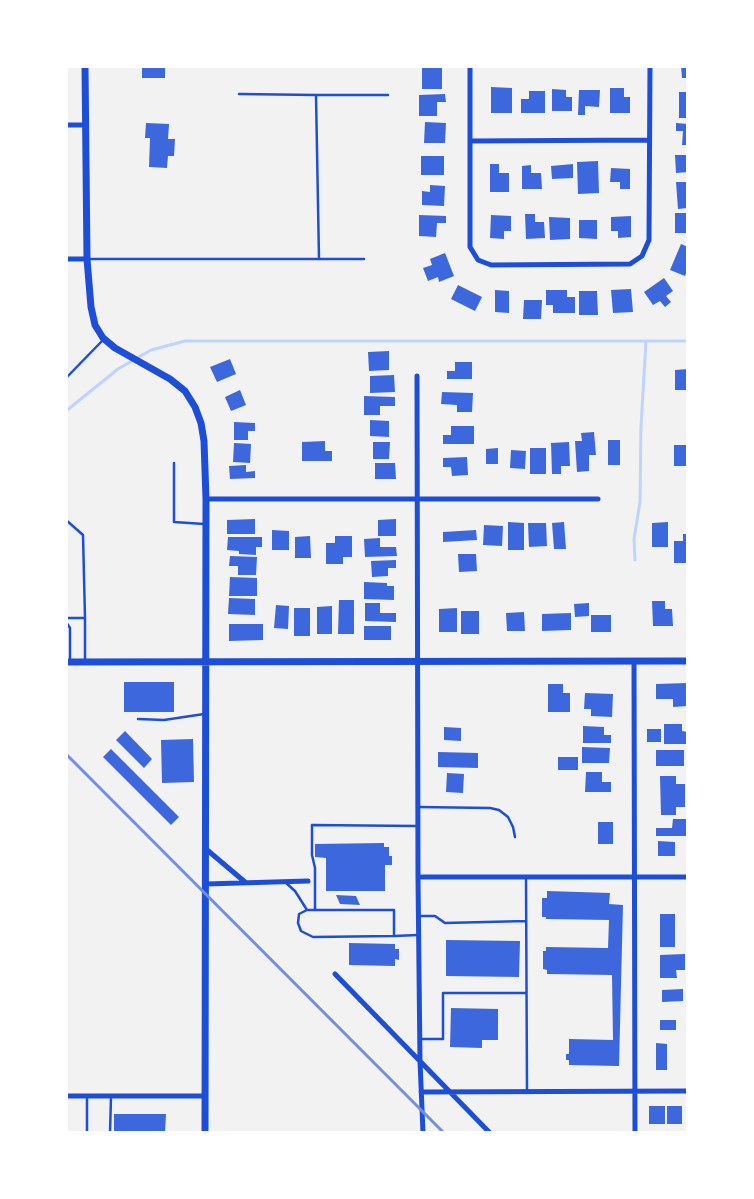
<!DOCTYPE html>
<style>
body{margin:0}
#map{position:relative;width:754px;height:1199px;overflow:hidden;background:#f2f2f2;font-family:Raleway,sans-serif}
canvas{display:block}
.frame{position:absolute;inset:0;border:68px solid #fff;pointer-events:none}
</style>
<div id="map">
<canvas width="754" height="1199"></canvas>
<div class="frame"></div>
</div>
<script>
const context = document.querySelector('canvas').getContext('2d');
context.lineJoin = 'round';
const poly = rows => new Path2D(rows.map(r => 'M' + r).join(''));
function strokePath(path, color, width, dash) { context.strokeStyle = color; context.lineWidth = width; context.lineCap = dash ? 'butt' : 'round'; context.setLineDash(dash || []); context.stroke(path); }
function fillPath(path, color) { context.fillStyle = color; context.fill(path, 'evenodd'); }
strokePath(poly([
 [66,411,118,369,151,350,185,341,688,341],
 [635,560,634,539,640,502,641,426,646,341]
]), '#bfd3fe', 3);
fillPath(poly([
 [142,66,165,66,165,78,142,78],
 [422,66,442,66,442,89,422,89],
 [681,66,688,66,688,78,682,78],
 [491,87,512,88,512,113,491,113],
 [610,88,624,88,624,97,630,97,630,113,610,113],
 [552,89,566,90,566,97,572,97,572,111,552,111],
 [579,90,600,90,599,107,585,106,585,115,578,115],
 [529,91,545,91,545,113,521,113,521,99,529,99],
 [679,92,688,92,688,118,679,118],
 [445,94,446,102,437,102,437,116,419,116,419,95],
 [425,122,446,123,445,143,424,143],
 [146,123,169,124,168,139,175,139,174,156,168,156,167,168,149,167,150,138,145,138],
 [676,123,688,124,688,145,682,145,683,131,676,131],
 [675,155,688,155,688,172,676,173],
 [421,156,444,156,444,175,421,175],
 [598,161,599,193,578,194,577,162],
 [490,164,499,164,499,173,509,173,509,192,490,192],
 [573,164,573,178,552,179,551,166],
 [531,165,531,173,541,173,542,189,522,189,522,166],
 [611,168,630,169,630,189,620,189,620,182,610,182],
 [676,182,688,182,688,208,678,209],
 [430,185,445,186,444,206,422,205,422,191,430,192],
 [675,213,688,213,688,233,675,233],
 [525,214,535,214,535,222,544,222,545,238,526,239],
 [419,215,446,216,446,223,437,223,436,237,419,236],
 [491,215,511,216,511,231,504,231,504,239,490,238],
 [631,216,631,237,618,238,618,231,611,231,611,217],
 [549,217,570,218,570,239,550,240],
 [579,220,597,220,597,239,579,238],
 [681,244,688,247,688,268,685,276,670,270],
 [445,253,454,276,439,282,438,277,428,281,423,268,432,265,430,259],
 [664,278,673,291,666,296,671,302,665,307,660,301,653,305,644,292],
 [458,285,482,297,475,311,451,299],
 [631,289,633,312,613,313,611,290],
 [495,290,509,291,509,313,495,312],
 [546,290,567,290,567,297,575,297,575,313,553,313,553,305,546,305],
 [579,291,597,291,598,315,579,315],
 [524,300,542,300,541,319,523,319],
 [389,351,389,370,369,371,368,352],
 [230,359,236,374,217,382,210,367],
 [455,362,472,362,472,379,447,379,447,371,455,371],
 [688,369,688,390,675,390,675,370],
 [394,375,395,392,370,393,370,376],
 [240,390,246,405,231,411,225,397],
 [442,392,473,393,472,412,457,412,457,405,441,404],
 [364,396,395,397,395,406,380,406,380,415,364,415],
 [370,420,389,421,389,437,370,436],
 [234,422,255,423,255,431,248,431,248,440,234,440],
 [451,426,474,426,474,444,443,444,443,435,451,435],
 [594,432,596,455,589,455,589,471,577,472,575,441,582,441,581,433],
 [608,440,620,440,620,465,608,465],
 [325,441,325,451,332,451,332,461,302,461,302,442],
 [373,442,390,442,389,459,373,459],
 [569,442,570,466,561,466,561,474,552,474,551,443],
 [234,443,251,444,250,463,233,462],
 [674,445,688,445,688,466,674,466],
 [498,448,498,464,486,464,486,449],
 [530,448,546,448,546,474,530,474],
 [511,450,526,451,525,469,510,468],
 [467,457,468,475,452,476,451,467,443,467,443,458],
 [375,463,395,463,396,479,375,479],
 [246,465,246,472,255,471,255,478,230,479,229,466],
 [255,519,255,534,227,534,227,520],
 [396,519,396,536,378,536,378,520],
 [508,522,524,523,524,550,508,550],
 [564,522,566,549,554,549,552,523],
 [668,522,668,547,652,547,652,523],
 [528,523,546,523,547,546,529,547],
 [484,525,503,526,502,546,483,545],
 [272,530,289,531,289,550,272,550],
 [476,530,477,540,443,542,443,532],
 [683,534,688,534,688,563,674,563,674,541,683,541],
 [310,536,311,558,295,558,295,537],
 [335,536,352,536,352,557,343,557,343,564,326,564,326,543,335,543],
 [228,537,262,537,262,547,256,547,256,555,239,554,239,551,227,550],
 [380,538,380,547,396,547,397,556,365,557,364,539],
 [458,554,476,554,477,571,459,572],
 [230,556,257,557,256,575,238,575,238,566,229,566],
 [396,560,396,568,388,568,388,576,372,577,371,561],
 [230,577,257,578,257,596,229,596],
 [364,582,387,583,387,586,394,586,394,600,364,599],
 [229,598,255,599,255,615,228,614],
 [339,600,354,600,354,634,338,634],
 [652,601,665,601,665,609,672,609,673,626,653,626],
 [365,603,380,603,380,613,396,613,396,622,365,621],
 [589,603,589,616,575,617,574,604],
 [276,605,289,606,288,629,274,628],
 [332,606,332,634,317,634,317,607],
 [294,608,310,608,310,636,294,636],
 [457,608,457,632,439,632,439,609],
 [461,611,479,611,479,634,461,634],
 [524,612,525,631,507,631,506,613],
 [571,613,571,630,542,631,542,614],
 [591,615,611,615,611,632,591,632],
 [229,624,263,624,263,640,229,641],
 [364,626,391,626,391,640,364,640],
 [124,682,174,682,174,712,124,712],
 [688,683,688,706,673,707,673,699,656,699,656,684],
 [548,684,563,684,563,693,570,693,570,712,548,712],
 [585,693,613,694,612,717,591,716,591,709,584,709],
 [664,724,682,724,682,731,688,732,688,744,664,744],
 [583,726,604,727,604,735,611,735,611,743,583,743],
 [444,727,461,728,461,741,444,740],
 [647,729,661,729,661,742,647,742],
 [125,731,152,759,144,768,116,740],
 [193,739,194,782,162,783,161,740],
 [582,747,610,748,609,763,582,763],
 [111,749,179,817,171,825,103,757],
 [656,750,684,750,684,766,656,766],
 [438,752,478,753,478,768,438,767],
 [558,757,578,757,578,770,558,770],
 [586,772,602,772,602,782,611,782,611,792,585,792],
 [447,773,464,774,463,793,446,792],
 [660,776,676,776,676,784,685,784,685,807,676,807,676,815,661,815],
 [673,819,688,819,688,836,656,836,656,828,672,828],
 [598,822,613,822,613,844,598,844],
 [658,841,675,842,675,856,658,856],
 [384,843,384,847,389,847,389,856,392,856,392,865,385,865,385,891,326,891,326,858,315,857,315,844],
 [547,891,610,893,609,904,623,905,619,1066,569,1065,569,1060,566,1060,566,1054,569,1054,569,1039,613,1040,612,975,547,974,547,970,543,969,543,951,546,951,546,947,608,948,609,920,546,919,546,917,542,917,542,898,547,898],
 [336,895,356,896,360,905,340,904],
 [660,914,675,914,675,947,660,947],
 [446,940,520,941,519,977,446,976],
 [349,943,395,944,395,949,399,949,399,960,395,959,395,966,349,965],
 [685,954,685,970,676,970,677,978,660,978,660,955],
 [683,989,683,1001,662,1002,662,990],
 [451,1008,498,1009,498,1040,482,1040,482,1048,450,1047],
 [660,1020,676,1020,676,1030,660,1030],
 [656,1043,667,1044,667,1070,656,1070],
 [649,1106,665,1106,665,1124,649,1124],
 [667,1106,682,1106,682,1124,667,1124],
 [114,1114,166,1114,165,1133,114,1133]
]), '#3d67dc');
strokePath(poly([
 [316,95,388,95],
 [88,259,319,259,316,95,239,94],
 [319,259,364,259],
 [66,378,103,340],
 [174,463,174,522,204,524],
 [66,520,83,535,85,618],
 [66,618,85,618,85,660],
 [66,622,70,628,70,662],
 [138,719,164,720,204,714],
 [418,807,490,808,499,810,508,817,513,827,515,837],
 [526,877,527,1091],
 [285,882,295,891,307,910],
 [315,910,315,868,312,855,312,825,417,826],
 [419,916,435,916,445,923,526,921],
 [394,936,394,910,307,910,299,914,298,923,301,931,313,937,394,936,418,935],
 [421,1039,443,1039,443,993,526,993],
 [87,1133,87,1097],
 [110,1133,111,1097]
]), '#1d4ed8', 2.5);
strokePath(poly([
 [470,66,470,247,478,260,491,265,630,264,642,256,649,240,650,66],
 [66,125,85,125],
 [470,141,649,140],
 [66,259,87,259],
 [417,376,418,877,420,1061,423,1133],
 [206,499,598,499],
 [634,661,635,1133],
 [206,849,245,882],
 [418,877,688,877],
 [206,884,308,881],
 [335,974,490,1133],
 [421,1092,688,1091],
 [66,1096,205,1096]
]), '#1d4ed8', 5);
strokePath(poly([
 [85,66,87,259,91,307,95,325,103,338,115,348,170,379,185,391,195,407,201,423,204,441,206,499,205,1133],
 [66,662,688,661]
]), '#1d4ed8', 7);
strokePath(poly([
 [66,754,444,1133]
]), '#7290e2', 3);
</script>
